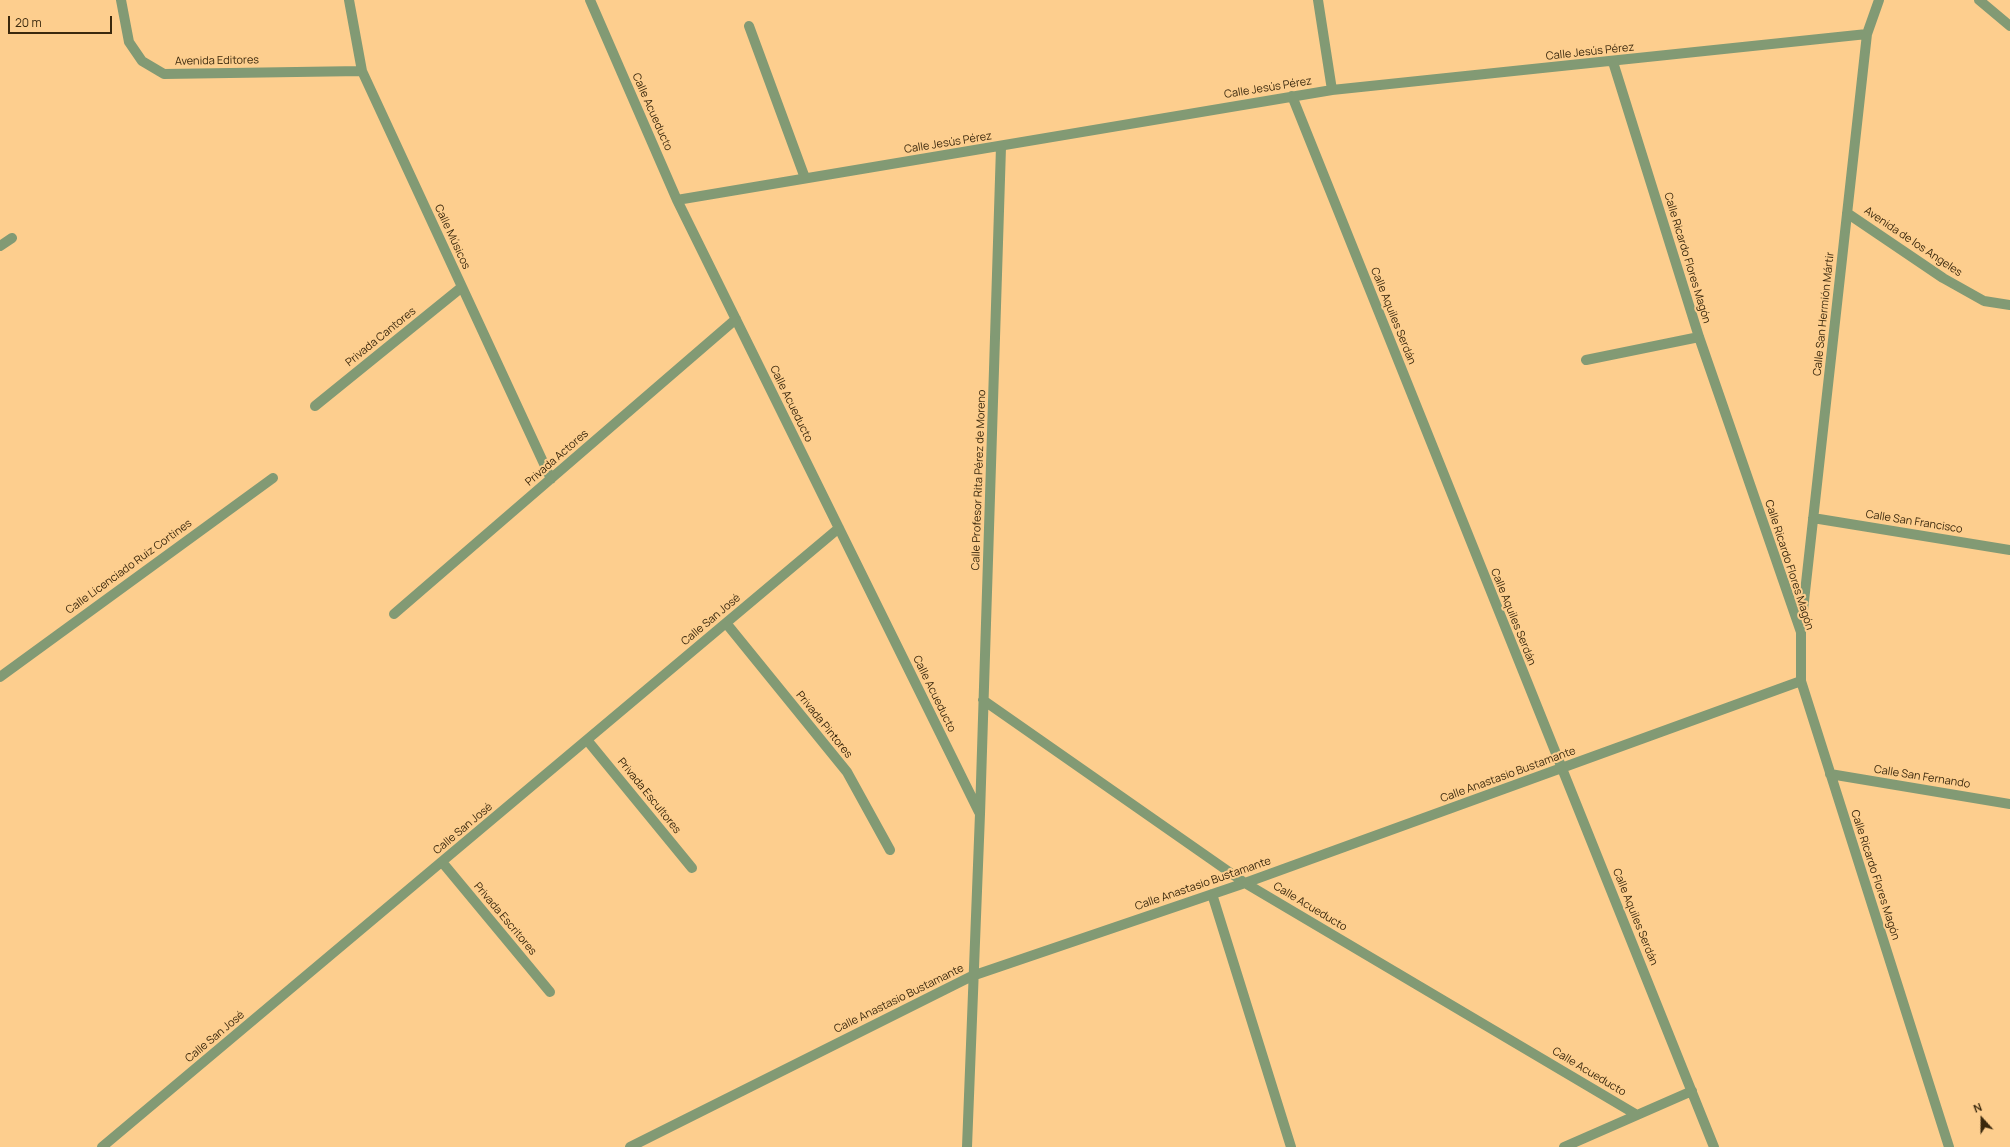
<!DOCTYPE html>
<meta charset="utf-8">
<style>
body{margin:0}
#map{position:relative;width:2010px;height:1147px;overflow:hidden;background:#fdce8e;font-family:Manrope,sans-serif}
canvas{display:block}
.north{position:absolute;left:1962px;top:1099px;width:40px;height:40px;-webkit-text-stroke:3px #fdce8e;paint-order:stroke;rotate:339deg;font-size:11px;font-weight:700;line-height:16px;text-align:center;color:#3a280d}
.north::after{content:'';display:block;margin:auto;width:14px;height:18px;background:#3a280d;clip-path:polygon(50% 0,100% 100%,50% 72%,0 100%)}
.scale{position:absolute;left:8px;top:16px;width:104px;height:18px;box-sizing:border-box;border:2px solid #3a280d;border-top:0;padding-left:5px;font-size:12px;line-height:14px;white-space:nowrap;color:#3a280d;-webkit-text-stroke:3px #fdce8e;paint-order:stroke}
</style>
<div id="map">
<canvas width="2010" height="1147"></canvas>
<div class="north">N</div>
<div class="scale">20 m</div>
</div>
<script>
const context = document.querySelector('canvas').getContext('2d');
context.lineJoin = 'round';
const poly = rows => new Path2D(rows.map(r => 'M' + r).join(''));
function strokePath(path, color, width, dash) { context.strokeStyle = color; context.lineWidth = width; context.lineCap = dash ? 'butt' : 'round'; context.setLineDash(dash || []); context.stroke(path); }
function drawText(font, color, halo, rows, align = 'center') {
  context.font = font + ' Manrope,sans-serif'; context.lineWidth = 4; context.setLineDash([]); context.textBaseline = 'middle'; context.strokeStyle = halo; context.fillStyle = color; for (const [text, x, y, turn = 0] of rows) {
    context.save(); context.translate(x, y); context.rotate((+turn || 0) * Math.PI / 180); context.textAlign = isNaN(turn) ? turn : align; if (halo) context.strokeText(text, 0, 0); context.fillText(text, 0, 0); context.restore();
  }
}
strokePath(poly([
 [121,0,129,42,142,61,164,74,362,71],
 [349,0,362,71,551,479],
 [590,0,677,200,979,812],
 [1318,0,1332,90],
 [1979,0,2010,26],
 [749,26,805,178],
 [1613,62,1699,337,1801,632,1801,681,1949,1147],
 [1292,96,1714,1147],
 [677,200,1332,90,1867,34],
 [1847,213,1943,278,1984,301,2010,305],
 [0,246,12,238],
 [1586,360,1699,337],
 [315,406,462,287],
 [1813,518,2010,550],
 [394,614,736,319],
 [726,623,847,772,890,850],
 [1801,628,1867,34,1879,0],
 [0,677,273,478],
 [983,700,1245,883,1637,1115],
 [587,740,692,868],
 [1830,774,2010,804],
 [442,862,550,992],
 [1212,894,1291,1147],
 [102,1147,839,528],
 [630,1147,972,976,1245,883,1801,681],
 [967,1147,980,814,1001,147],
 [1564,1147,1692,1091]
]), '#829a74', 10);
drawText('11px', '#3a280d', '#fdce8e', [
 ["Calle Jesús Pérez",1590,52,-6],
 ["Avenida Editores",217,61,-1],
 ["Calle Jesús Pérez",1268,88,-9],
 ["Calle Acueducto",652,112,66],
 ["Calle Jesús Pérez",948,143,-9],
 ["Calle Músicos",452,237,65],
 ["Avenida de los Angeles",1913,242,34],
 ["Calle Ricardo Flores Magón",1687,258,73],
 ["Calle San Hermión Mártir",1824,314,-84],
 ["Calle Aquiles Serdán",1393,316,68],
 ["Privada Cantores",381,337,-39],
 ["Calle Acueducto",791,404,64],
 ["Privada Actores",557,458,-41],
 ["Calle Profesor Rita Pérez de Moreno",979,480,-88],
 ["Calle San Francisco",1914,522,9],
 ["Calle Ricardo Flores Magón",1789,565,72],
 ["Calle Licenciado Ruiz Cortines",129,567,-36],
 ["Calle Aquiles Serdán",1513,617,68],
 ["Calle San José",711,620,-40],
 ["Calle Acueducto",934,694,64],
 ["Privada Pintores",824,725,51],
 ["Calle Anastasio Bustamante",1508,775,-20],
 ["Calle San Fernando",1922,777,9],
 ["Privada Escultores",649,796,51],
 ["Calle San José",463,829,-40],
 ["Calle Ricardo Flores Magón",1875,875,72],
 ["Calle Anastasio Bustamante",1203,884,-19],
 ["Calle Acueducto",1310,907,31],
 ["Calle Aquiles Serdán",1635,917,68],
 ["Privada Escritores",505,919,50],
 ["Calle Anastasio Bustamante",899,999,-26],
 ["Calle San José",215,1037,-40],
 ["Calle Acueducto",1589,1072,31]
]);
</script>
